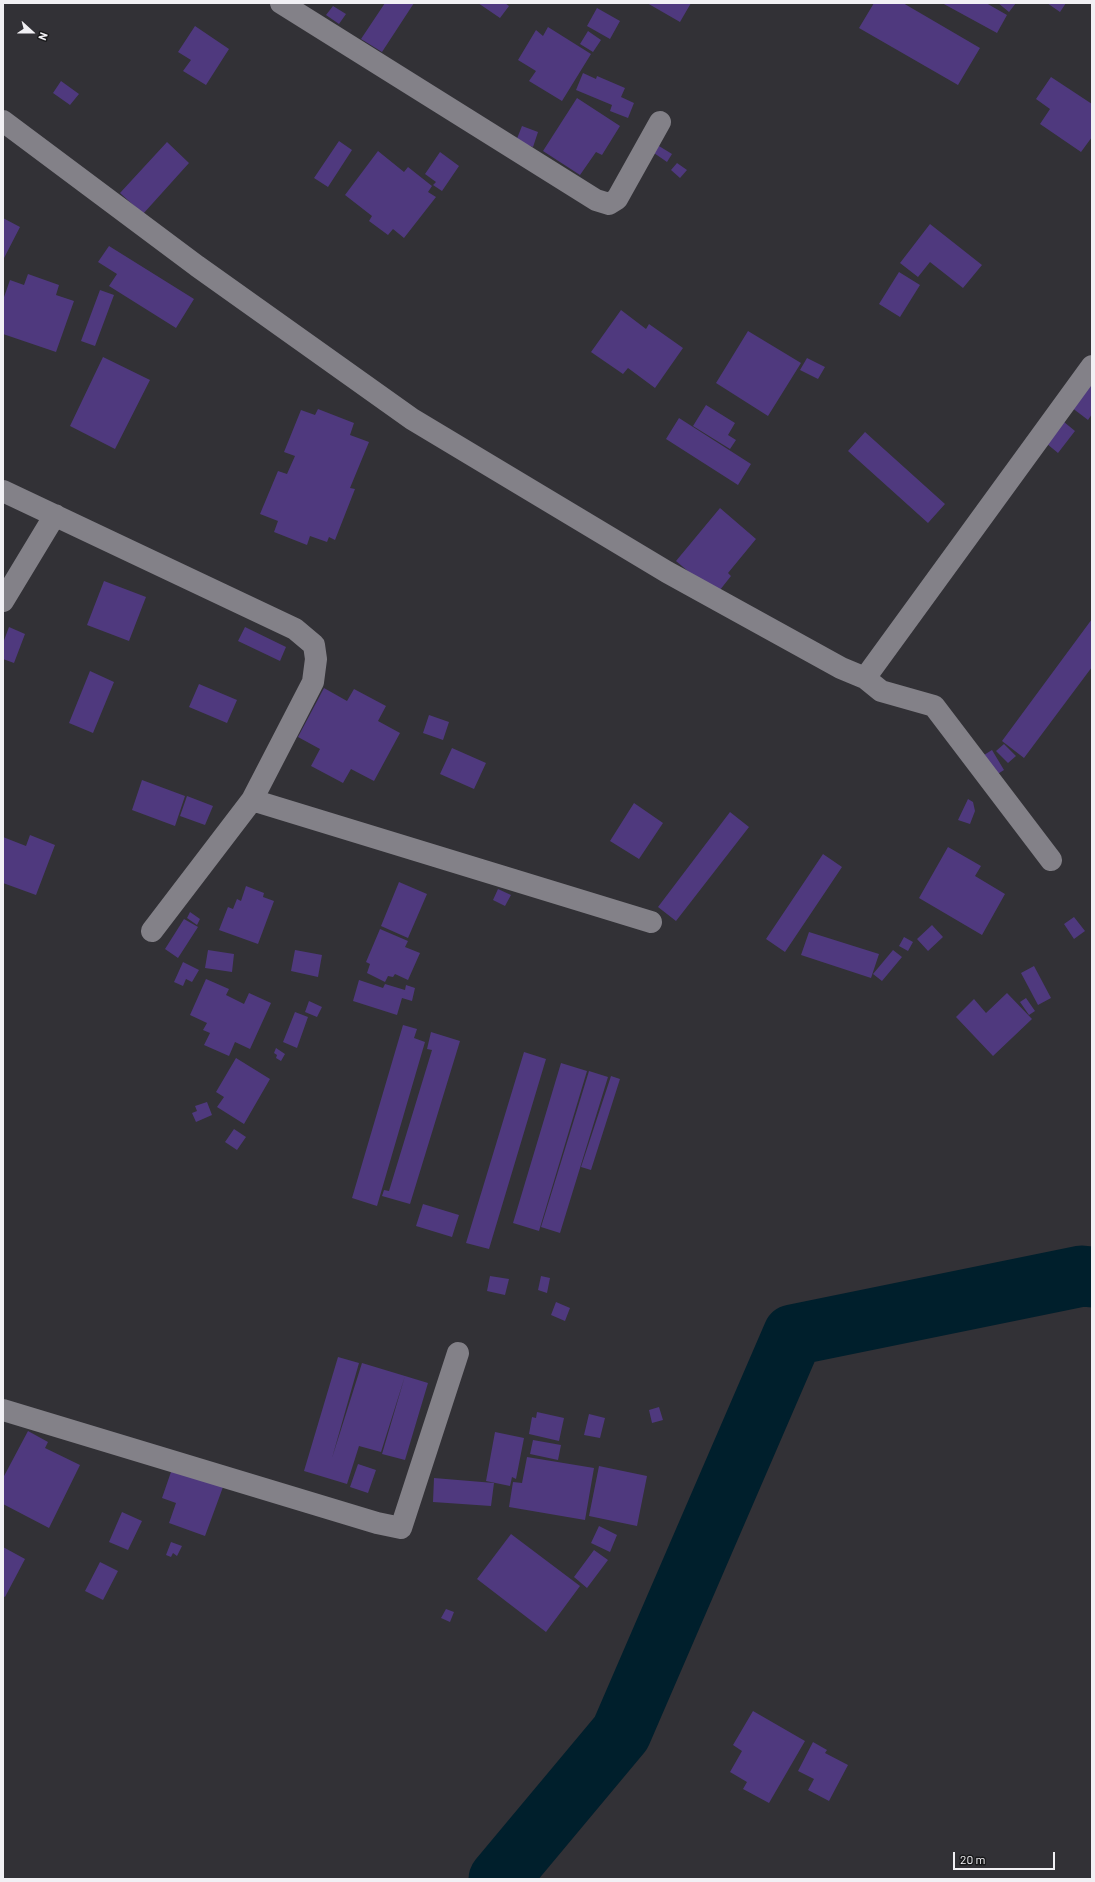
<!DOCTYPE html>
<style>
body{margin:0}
#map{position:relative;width:1095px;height:1882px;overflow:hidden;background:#323136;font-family:Barlow,sans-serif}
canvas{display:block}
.frame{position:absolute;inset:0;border:4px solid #f1f0f4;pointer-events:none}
.north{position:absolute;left:12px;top:12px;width:40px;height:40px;-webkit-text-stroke:3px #19191b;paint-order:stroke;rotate:111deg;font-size:11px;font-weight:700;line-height:16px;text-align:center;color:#f1f0f4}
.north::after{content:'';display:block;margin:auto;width:14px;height:18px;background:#f1f0f4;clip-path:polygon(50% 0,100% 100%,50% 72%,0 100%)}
.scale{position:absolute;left:953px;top:1852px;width:102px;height:18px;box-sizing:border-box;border:2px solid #f1f0f4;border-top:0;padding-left:5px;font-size:12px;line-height:14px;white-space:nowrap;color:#f1f0f4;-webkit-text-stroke:3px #19191b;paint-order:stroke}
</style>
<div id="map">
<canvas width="1095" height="1882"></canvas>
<div class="frame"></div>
<div class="north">N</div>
<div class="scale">20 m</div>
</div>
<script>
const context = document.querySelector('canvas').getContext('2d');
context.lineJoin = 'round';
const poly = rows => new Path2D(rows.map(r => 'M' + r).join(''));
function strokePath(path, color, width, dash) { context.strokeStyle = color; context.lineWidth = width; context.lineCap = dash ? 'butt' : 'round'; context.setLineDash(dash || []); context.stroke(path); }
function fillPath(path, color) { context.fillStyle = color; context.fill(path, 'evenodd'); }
strokePath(poly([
 [499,1879,621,1733,793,1335,1082,1276,1092,1277]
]), '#001f2c', 61);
fillPath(poly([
 [385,3,414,3,382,52,361,39],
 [478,3,505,3,509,6,500,18],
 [647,3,691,3,680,22],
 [874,3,903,3,980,48,958,85,859,28],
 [942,3,986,3,1007,15,997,33],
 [998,3,1016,3,1009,12],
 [1047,3,1066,3,1060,12],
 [333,6,346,14,339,24,326,15],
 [597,8,620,21,610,39,587,26],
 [195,26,229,49,206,85,183,71,191,60,178,52],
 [548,27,591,54,562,101,529,81,536,71,518,60,536,30,543,36],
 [588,31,601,40,593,52,580,44],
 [583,73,596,79,597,76,625,88,621,97,634,103,628,118,610,111,612,105,576,90],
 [1051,77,1092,104,1092,137,1081,152,1040,124,1050,109,1036,99],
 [61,81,79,94,70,105,53,93],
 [577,98,620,126,602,155,596,152,580,175,543,151],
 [522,126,538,132,533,147,516,141],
 [339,141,352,150,328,187,314,178],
 [167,142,189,163,143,214,120,193],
 [659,146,672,154,667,162,654,153],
 [378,151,404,172,408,167,432,186,428,192,436,197,404,238,393,229,388,235,369,221,372,216,345,195],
 [440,152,459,166,442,191,433,185,436,182,425,174],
 [677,163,687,170,680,178,671,170],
 [3,218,20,227,3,260],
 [930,224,982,265,963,288,930,262,918,277,900,263],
 [109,246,194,299,176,328,109,286,117,274,98,262],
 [899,272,920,285,900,317,879,304],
 [28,274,59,285,56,295,74,301,56,352,3,334,3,300,10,280,24,285],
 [100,290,114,295,95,346,81,341],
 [621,310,646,329,649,324,683,348,655,388,628,368,623,374,591,352],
 [748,331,801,363,768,416,716,383],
 [103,357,150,380,115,449,70,426],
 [807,358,825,367,818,379,800,370],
 [1092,371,1092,414,1088,420,1067,404],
 [706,405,735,423,728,435,736,440,730,449,693,426],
 [318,409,354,423,350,435,369,442,350,488,355,489,335,540,329,537,327,542,310,536,307,545,274,532,278,521,260,514,278,471,287,474,295,456,284,452,301,410,315,415],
 [1058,417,1075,431,1058,453,1041,439],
 [679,418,751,464,738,485,666,439],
 [865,432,945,504,928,523,848,451],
 [720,508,756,539,728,573,731,576,716,595,676,561],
 [104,581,146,597,129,641,87,625],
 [1092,619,1092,667,1024,758,1002,741],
 [9,627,25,634,14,663,3,659,3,643],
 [245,627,286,647,280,661,238,641],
 [90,671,114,682,93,733,69,723],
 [199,684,237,700,227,723,189,707],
 [324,688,347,701,354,689,386,706,378,721,400,733,374,781,351,769,343,783,311,766,320,749,298,737],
 [429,715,449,722,443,740,423,733],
 [1004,744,1016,756,1008,763,996,751],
 [452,748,486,763,474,789,440,774],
 [992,750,1004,770,996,775,984,755],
 [142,780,185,796,175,826,132,810],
 [187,796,213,806,205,825,180,816],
 [968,799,973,802,975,811,970,824,958,820],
 [634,803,663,823,639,859,610,841],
 [730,812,749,827,676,921,658,907],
 [30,835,55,845,36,895,3,883,3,837,26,846],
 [948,847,981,866,975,876,1005,894,982,935,919,898],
 [823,854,842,867,785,952,766,939],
 [399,882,427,894,408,938,381,926],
 [246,886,264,893,263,897,274,901,258,944,219,930,228,907,233,909,237,899,241,901],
 [498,889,511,895,505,906,493,900],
 [190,912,200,919,197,925,187,918],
 [1074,917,1085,931,1074,939,1064,924],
 [184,919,198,927,178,958,165,949],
 [932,925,943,937,928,951,917,939],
 [380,929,408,941,405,947,420,953,408,980,395,974,393,977,388,976,385,982,367,973,370,964,366,962],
 [809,932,879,954,871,978,801,955],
 [904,937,913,942,908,951,899,946],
 [208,950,234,954,232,972,205,968],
 [295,950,322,955,318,977,291,971],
 [893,950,902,957,882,981,873,974],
 [183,962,199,970,192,982,186,979,183,986,174,982],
 [1034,966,1051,998,1038,1005,1021,973],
 [206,979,229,989,226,995,244,1004,249,993,271,1003,250,1049,235,1042,229,1056,204,1045,210,1033,203,1030,207,1023,190,1015],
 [359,980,383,988,385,984,405,990,406,985,415,988,412,1001,402,998,397,1015,353,1001],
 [1007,993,1032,1019,993,1056,956,1017,974,999,986,1013],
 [1026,998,1035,1011,1029,1015,1020,1002],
 [309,1001,322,1007,317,1017,305,1012],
 [295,1012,308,1017,297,1048,283,1042],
 [403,1025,417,1029,414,1038,425,1042,377,1206,352,1198],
 [431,1032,460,1041,410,1204,382,1196,384,1190,389,1191,432,1050,427,1049],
 [276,1048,285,1054,281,1061,276,1058,277,1055,274,1053],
 [524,1052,546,1059,489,1249,466,1243],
 [236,1058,270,1079,244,1124,217,1107,224,1097,216,1092],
 [561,1063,587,1071,539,1231,513,1223],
 [589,1071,608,1077,560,1233,541,1227],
 [611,1076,620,1079,591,1170,581,1167],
 [207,1102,212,1115,196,1122,192,1113,197,1111,195,1106],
 [234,1129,246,1137,237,1150,225,1142],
 [423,1204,459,1215,452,1237,416,1226],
 [490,1276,509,1279,505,1295,487,1291],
 [541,1276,550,1278,547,1293,538,1290],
 [556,1302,570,1308,565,1321,551,1315],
 [338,1357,359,1363,332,1458,362,1363,405,1376,381,1452,359,1446,347,1484,304,1471],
 [405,1376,428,1383,405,1460,382,1454],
 [659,1407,663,1420,652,1423,649,1410],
 [537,1412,564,1418,559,1441,529,1434,532,1417,536,1418],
 [589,1414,605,1418,600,1438,584,1435],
 [28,1431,48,1442,45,1448,80,1465,49,1528,3,1504,3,1478],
 [495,1432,524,1438,516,1479,512,1477,510,1486,486,1481],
 [533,1440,561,1445,558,1460,530,1454],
 [527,1457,594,1468,585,1520,509,1507,513,1482,522,1483],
 [358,1464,376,1470,368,1493,350,1487],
 [599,1466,647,1476,637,1526,589,1516],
 [172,1469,223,1487,205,1536,169,1523,176,1503,162,1498],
 [434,1478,494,1483,491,1506,433,1502],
 [122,1512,142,1521,128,1550,109,1542],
 [599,1526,617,1535,610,1552,591,1543],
 [511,1534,580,1586,546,1632,477,1579],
 [171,1542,182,1546,177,1556,173,1553,171,1557,166,1555],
 [3,1547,25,1559,5,1597,3,1596],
 [594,1550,608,1560,587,1588,574,1577],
 [100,1562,118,1571,103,1600,85,1591],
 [446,1609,454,1612,450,1622,441,1618],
 [753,1711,805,1741,769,1803,743,1789,747,1782,730,1772,742,1751,733,1745],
 [813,1742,827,1750,825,1753,848,1765,829,1801,808,1790,814,1779,798,1771]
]), '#4f397e');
strokePath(poly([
 [281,3,596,200,609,204,617,199,660,122],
 [3,121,197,266,412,419,667,572,841,668,865,678,881,691,934,706,1051,860],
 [3,491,295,629,314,645,316,659,313,682,252,800,152,931],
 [3,601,55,515],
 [865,678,1092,366],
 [252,800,651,922],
 [3,1410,377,1523,401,1528,458,1353]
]), '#838188', 22);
</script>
